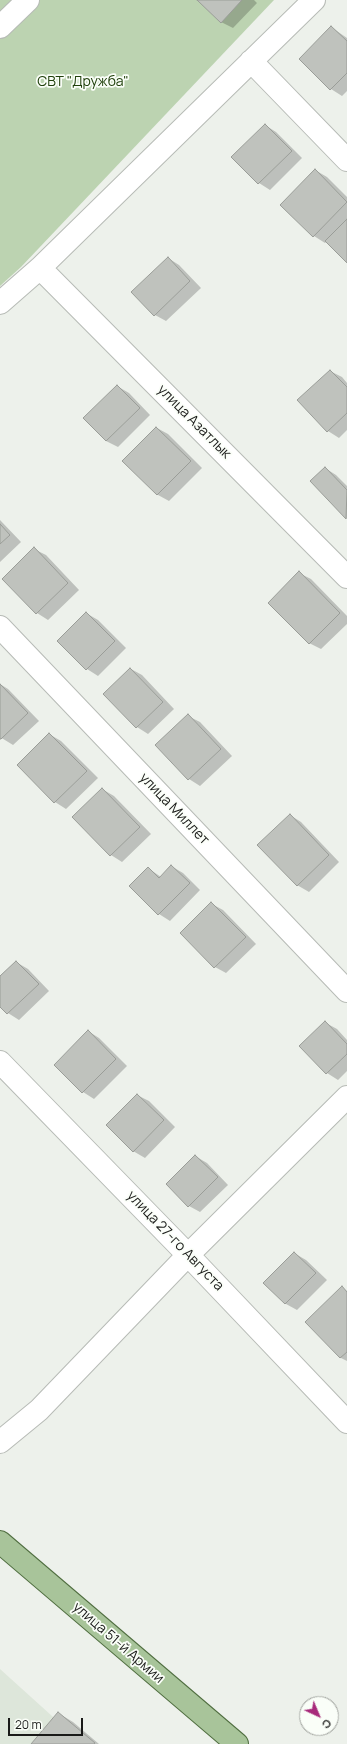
<!DOCTYPE html>
<meta charset="utf-8">
<style>
body{margin:0}
#map{position:relative;width:347px;height:1744px;overflow:hidden;background:#edf1eb;font-family:Manrope,sans-serif}
canvas{display:block}
.north{position:absolute;left:299px;top:1696px;width:40px;height:40px;box-sizing:border-box;background:#fafef8;border:1px solid #a0a39e;border-radius:50%;rotate:136deg;font-size:11px;font-weight:700;line-height:16px;text-align:center;color:#191a18}
.north::after{content:'';display:block;margin:auto;width:14px;height:18px;background:#a82a7b;clip-path:polygon(50% 0,100% 100%,50% 72%,0 100%)}
.scale{position:absolute;left:8px;top:1718px;width:75px;height:18px;box-sizing:border-box;border:2px solid #191a18;border-top:0;padding-left:5px;font-size:12px;line-height:14px;white-space:nowrap;color:#191a18;-webkit-text-stroke:3px #fafef8;paint-order:stroke}
</style>
<div id="map">
<canvas width="347" height="1744"></canvas>
<div class="north">С</div>
<div class="scale">20 m</div>
</div>
<script>
const context = document.querySelector('canvas').getContext('2d');
context.lineJoin = 'round';
function fillPath(path, color) { context.fillStyle = color; context.fill(path, 'evenodd'); }
const poly = rows => new Path2D(rows.map(r => 'M' + r).join(''));
function strokePath(path, color, width, dash) { context.strokeStyle = color; context.lineWidth = width; context.lineCap = dash ? 'butt' : 'round'; context.setLineDash(dash || []); context.stroke(path); }
function drawText(font, color, halo, rows, align = 'center') {
  context.font = font + ' Manrope,sans-serif'; context.lineWidth = 3.5; context.setLineDash([]); context.textBaseline = 'middle'; context.strokeStyle = halo; context.fillStyle = color; for (const [text, x, y, turn = 0] of rows) {
    context.save(); context.translate(x, y); context.rotate((+turn || 0) * Math.PI / 180); context.textAlign = isNaN(turn) ? turn : align; if (halo) context.strokeText(text, 0, 0); context.fillText(text, 0, 0); context.restore();
  }
}
fillPath(poly([
 [0,1669,83,1744,0,1744]
]), '#dde6da');
fillPath(poly([
 [0,0,274,0,21,267,0,286]
]), '#bcd3b1');
fillPath(poly([
 [198,0,254,0,257,3,233,28,221,22],
 [331,27,347,38,347,91,342,96,331,89,300,59],
 [265,125,276,132,302,158,270,190,259,183,233,157],
 [315,170,327,177,347,197,347,261,327,241,325,243,314,236],
 [168,258,179,265,201,288,166,321,155,315],
 [330,371,342,377,347,383,347,430,339,438,328,431],
 [117,386,129,393,150,415,118,447,106,441],
 [157,428,168,434,202,468,169,501,158,495,124,461],
 [325,468,336,475,347,486,347,519,311,481],
 [0,520,21,542,0,562],
 [34,549,46,555,79,590,48,620,37,613],
 [299,573,311,579,347,616,347,624,321,649,309,643],
 [86,613,98,620,126,648,98,676,87,669,59,641],
 [131,669,142,675,174,709,148,734,137,727],
 [0,684,8,689,39,721,13,745,0,737],
 [188,716,200,722,232,756,200,786,189,779],
 [49,734,61,741,98,778,66,809,55,802,18,765],
 [102,789,114,796,151,834,122,862,111,855],
 [290,815,301,822,339,862,309,892,297,885],
 [171,866,183,873,200,890,170,921,159,914,148,868,161,877],
 [212,904,223,910,256,944,226,973,215,967],
 [16,962,28,969,49,991,19,1020,8,1013,0,1005,0,978],
 [326,1023,337,1029,347,1040,347,1071,338,1080,327,1073],
 [88,1031,99,1038,127,1066,94,1099,83,1092],
 [137,1095,149,1101,175,1127,145,1158,133,1151],
 [195,1156,207,1163,228,1185,200,1212,189,1206],
 [294,1253,306,1260,327,1280,297,1310,286,1304,265,1283],
 [342,1288,347,1291,347,1361,341,1358,306,1322],
 [58,1713,73,1722,99,1744,32,1744]
]), '#0003');
const building = poly([
 [197,0,242,0,221,23,197,0],
 [331,26,347,41,347,73,330,90,299,59,331,26],
 [265,124,292,151,258,184,231,157,265,124],
 [315,169,347,202,313,237,280,205,315,169],
 [347,219,347,263,325,241,347,219],
 [168,257,190,281,154,316,131,292,168,257],
 [330,370,347,387,347,413,327,432,297,400,330,370],
 [117,385,140,408,106,441,83,418,117,385],
 [156,427,191,461,157,495,122,461,156,427],
 [325,467,347,490,346,519,310,481,325,467],
 [0,524,10,535,0,544,0,524],
 [34,547,68,583,36,614,2,579,34,547],
 [299,571,340,613,309,644,268,603,299,571],
 [86,612,115,641,86,670,57,641,86,612],
 [130,668,163,702,136,728,103,694,130,668],
 [0,684,28,713,1,739,0,739,0,684],
 [188,714,221,749,188,780,155,745,188,714],
 [49,733,87,771,54,803,17,765,49,733],
 [102,788,140,827,110,856,72,817,102,788],
 [290,814,329,855,297,886,257,845,290,814],
 [171,865,190,883,158,915,129,886,148,867,159,878,171,865],
 [211,902,246,937,214,968,180,933,211,902],
 [16,961,39,984,7,1014,0,1007,0,976,16,961],
 [325,1021,347,1044,347,1054,326,1074,299,1046,325,1021],
 [88,1030,116,1059,82,1093,54,1065,88,1030],
 [137,1094,164,1120,133,1152,106,1125,137,1094],
 [195,1155,218,1177,188,1207,166,1184,195,1155],
 [294,1252,316,1273,285,1304,263,1283,294,1252],
 [342,1286,347,1292,347,1352,340,1358,305,1322,342,1286],
 [58,1712,95,1743,94,1744,31,1744,58,1712]
]);
fillPath(building, '#bfc2bd');
strokePath(building, '#9a9d98', 1);
const minor = poly([
 [0,27,28,0],
 [251,61,347,160],
 [40,268,347,577],
 [0,303,40,268,314,0],
 [0,627,347,991],
 [0,1062,188,1255,347,1422],
 [0,1442,39,1410,188,1255,347,1097]
]);
const major = poly([
 [0,1542,237,1744]
]);
strokePath(minor, '#b7bbb6', 24);
strokePath(major, '#506e40', 24);
strokePath(minor, '#fff', 22);
strokePath(major, '#a8c49a', 22);
drawText('14px', '#20400b', '#fafef8', [
 ["СВТ \"Дружба\"",83,82]
]);
drawText('14px', '#191a18', '#fafef8', [
 ["улица Азатлык",194,422,45],
 ["улица Миллет",174,809,46],
 ["улица 27-го Августа",175,1241,46],
 ["улица 51-й Армии",118,1643,41]
]);
</script>
